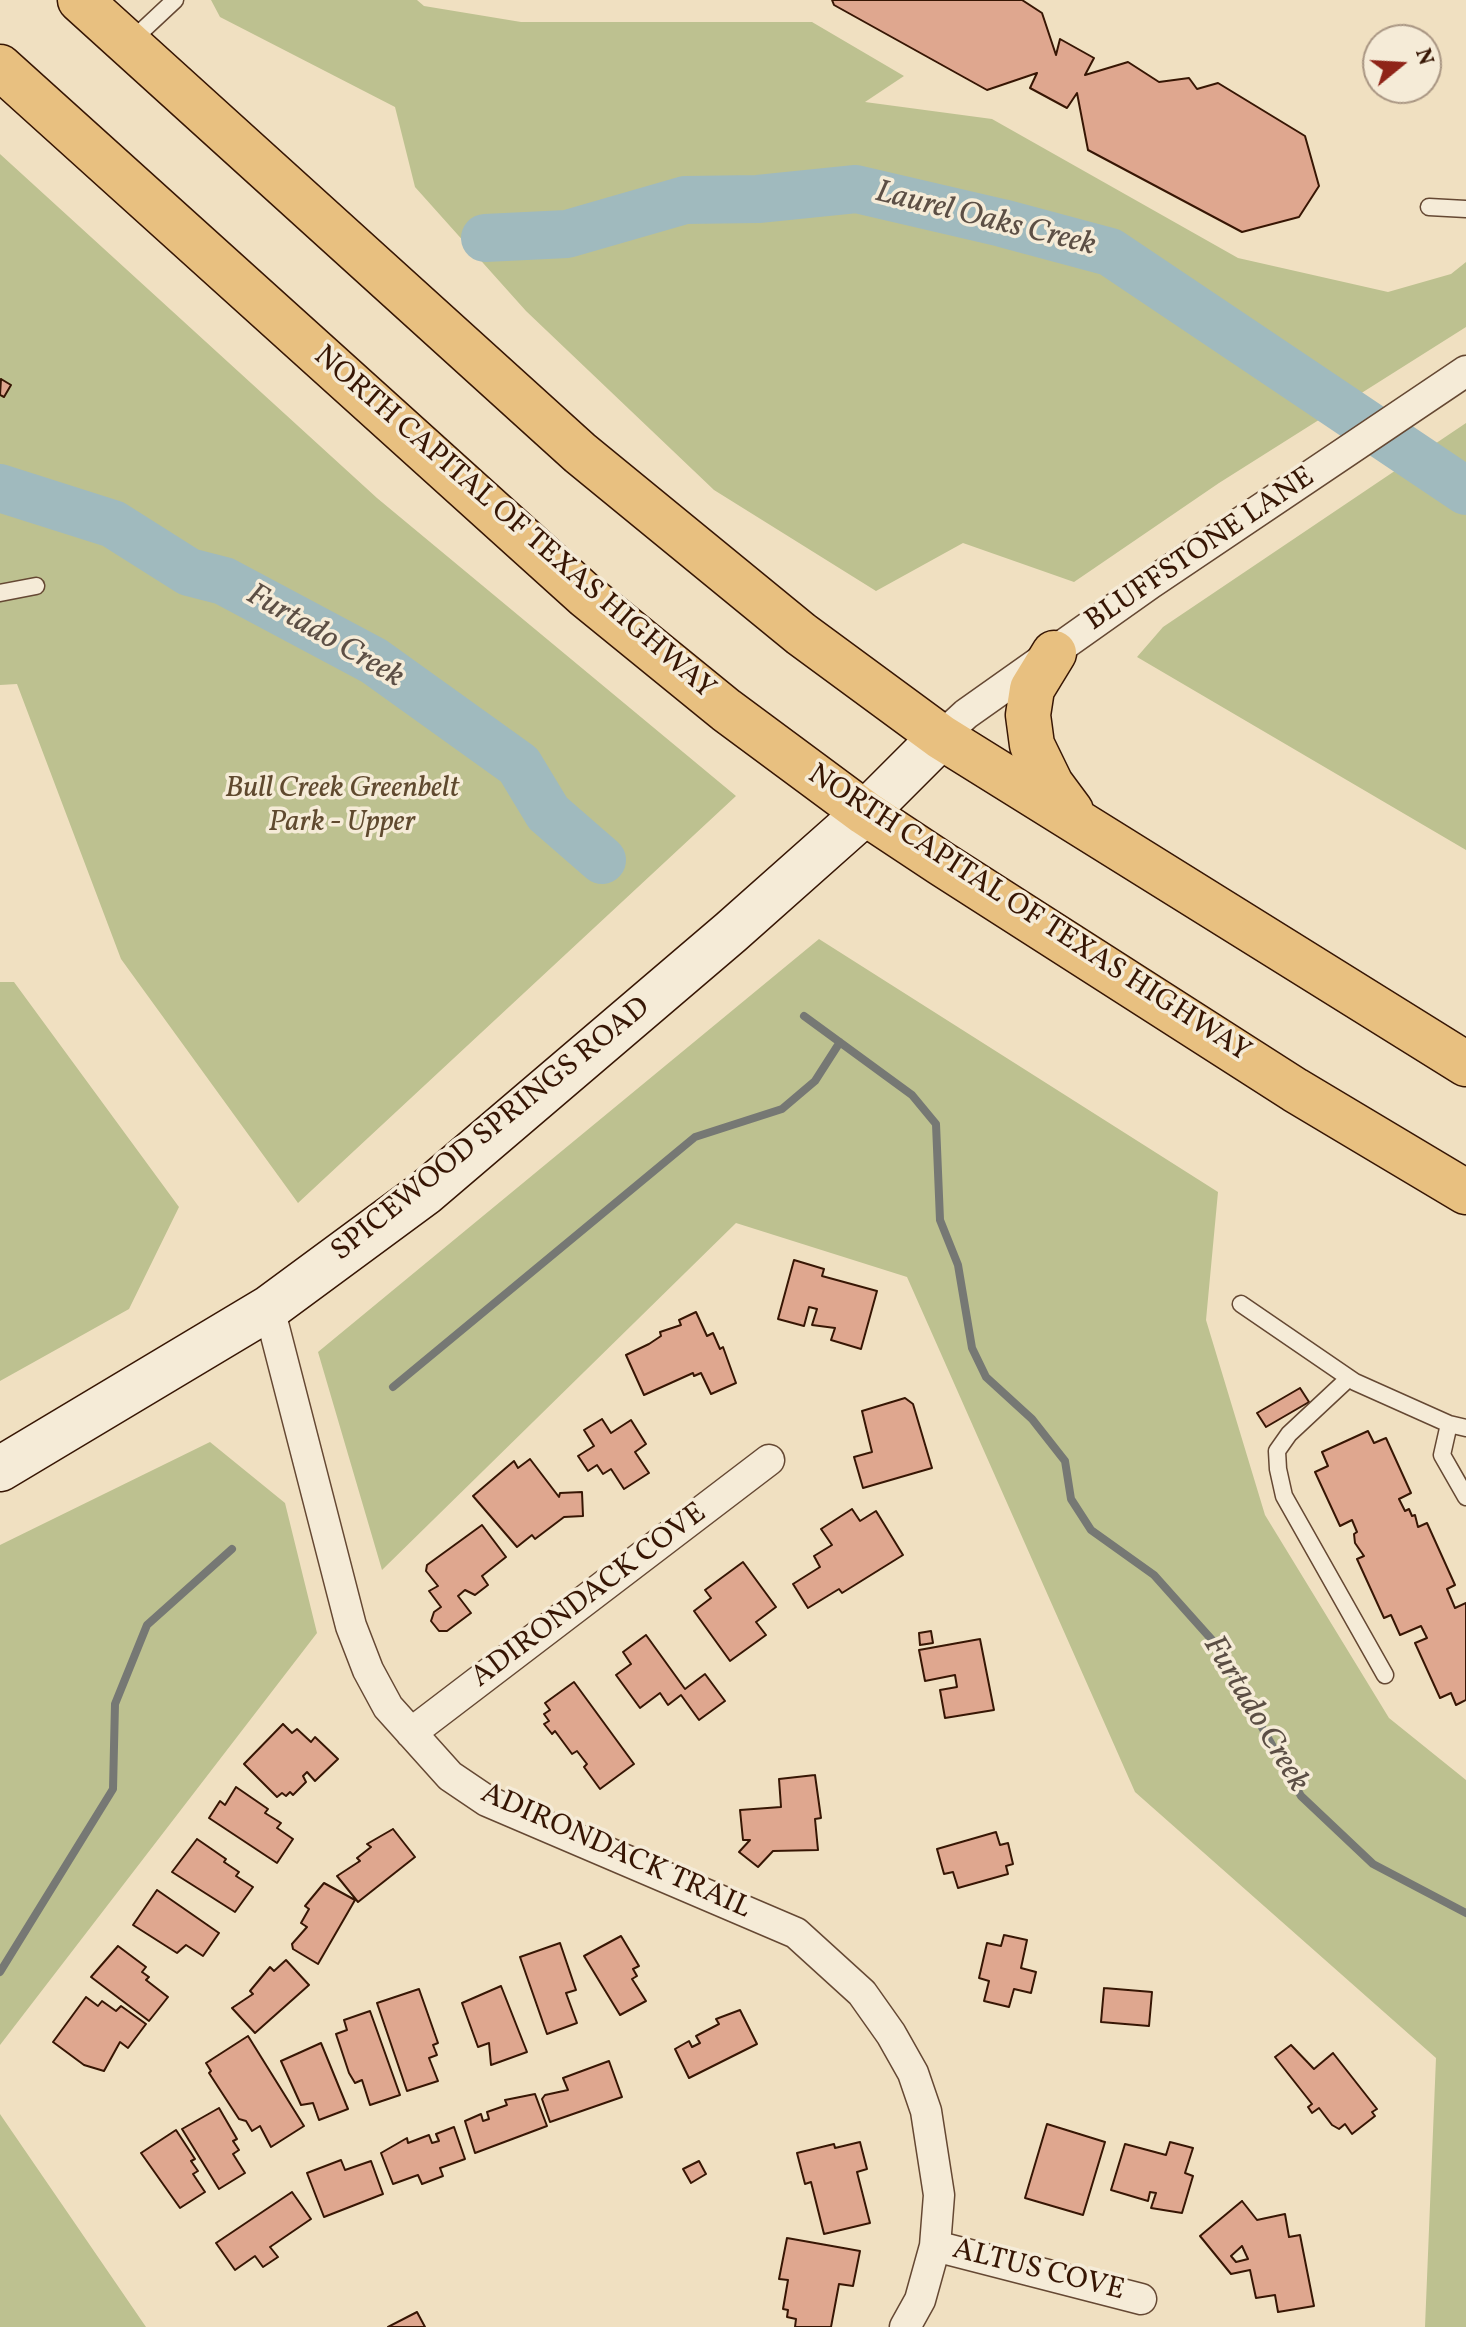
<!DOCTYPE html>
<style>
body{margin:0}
#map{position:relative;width:1466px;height:2327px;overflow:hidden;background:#f0e0c1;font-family:Vollkorn,serif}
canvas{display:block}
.north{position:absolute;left:1362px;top:24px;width:80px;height:80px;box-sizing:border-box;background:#f5ebd7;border:2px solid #a99683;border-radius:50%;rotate:72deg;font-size:22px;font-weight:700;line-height:32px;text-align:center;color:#371604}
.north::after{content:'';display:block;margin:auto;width:28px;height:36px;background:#8f2418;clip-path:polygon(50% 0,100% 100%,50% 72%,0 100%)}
</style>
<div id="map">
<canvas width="1466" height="2327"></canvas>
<div class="north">N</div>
</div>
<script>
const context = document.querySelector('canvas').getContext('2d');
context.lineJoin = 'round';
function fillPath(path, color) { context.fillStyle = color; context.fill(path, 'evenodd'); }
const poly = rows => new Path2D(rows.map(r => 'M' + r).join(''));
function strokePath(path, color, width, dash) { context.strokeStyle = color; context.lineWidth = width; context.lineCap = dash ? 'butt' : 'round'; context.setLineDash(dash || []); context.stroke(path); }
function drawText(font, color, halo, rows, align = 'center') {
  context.font = font + ' Vollkorn,serif'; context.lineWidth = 7; context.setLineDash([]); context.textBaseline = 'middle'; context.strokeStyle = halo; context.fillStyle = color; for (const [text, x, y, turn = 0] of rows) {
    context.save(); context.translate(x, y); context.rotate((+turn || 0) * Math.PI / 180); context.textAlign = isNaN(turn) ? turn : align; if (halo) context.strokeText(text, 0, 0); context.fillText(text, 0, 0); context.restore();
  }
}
fillPath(poly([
 [211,0,417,0,424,6,521,22,812,22,904,76,865,102,992,119,1238,258,1388,292,1451,274,1466,262,1466,327,1219,483,1074,582,963,543,876,591,714,490,526,311,415,187,395,107,220,17],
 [0,154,377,498,736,796,298,1203,121,959,17,684,0,685],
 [1466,423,1466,850,1137,657,1163,627],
 [819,939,1218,1192,1206,1320,1265,1515,1389,1718,1466,1780,1466,2327,1425,2327,1436,2058,1135,1792,907,1277,736,1223,382,1570,318,1352],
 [0,982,14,982,179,1207,129,1309,0,1381],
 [210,1442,285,1503,317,1633,0,2045,0,1545],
 [0,2114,146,2327,0,2327]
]), '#bdc190');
strokePath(poly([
 [804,1016,912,1095,936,1124,940,1220,958,1265,972,1348,986,1377,1032,1419,1065,1461,1071,1499,1091,1530,1154,1575,1213,1641,1301,1796,1373,1864,1466,1913],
 [393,1387,695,1137,782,1109,815,1081,840,1042],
 [0,1972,113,1789,115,1704,147,1625,232,1549]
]), '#767874', 8);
strokePath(poly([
 [485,238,567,234,685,200,758,199,856,189,1002,223,1110,252,1466,491],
 [0,488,113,524,189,572,224,581,374,661,519,765,548,813,602,860]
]), '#a0babe', 48);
const building = poly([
 [832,0,1022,0,1042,13,1056,55,1060,39,1094,58,1085,75,1128,62,1159,82,1189,78,1197,89,1218,83,1305,136,1319,186,1299,217,1242,232,1088,150,1077,93,1067,108,1030,88,1037,73,987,90,834,5,832,0],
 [1,379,11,385,4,397,0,395,1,379],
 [794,1260,824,1269,822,1276,877,1291,861,1349,831,1340,835,1328,812,1325,817,1309,809,1307,804,1326,778,1319,794,1260],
 [696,1312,707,1336,713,1333,720,1349,723,1347,736,1383,711,1394,701,1373,694,1376,693,1373,644,1395,626,1355,649,1344,661,1336,660,1332,681,1325,679,1320,696,1312],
 [1300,1388,1309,1402,1266,1427,1257,1413,1300,1388],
 [905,1398,913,1404,932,1468,863,1488,854,1457,872,1452,862,1411,905,1398],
 [602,1419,611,1433,631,1420,646,1444,635,1452,649,1473,624,1489,611,1469,603,1474,597,1465,588,1471,578,1456,594,1446,584,1430,602,1419],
 [1368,1431,1374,1443,1386,1438,1411,1493,1399,1499,1405,1511,1409,1509,1412,1516,1415,1515,1418,1527,1427,1523,1455,1585,1447,1589,1455,1608,1466,1603,1466,1700,1456,1705,1451,1693,1440,1698,1415,1643,1427,1638,1421,1626,1400,1635,1391,1615,1384,1618,1357,1559,1364,1556,1355,1543,1354,1534,1357,1532,1352,1520,1340,1526,1315,1472,1328,1466,1322,1452,1368,1431],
 [530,1459,559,1497,560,1493,582,1492,583,1516,564,1517,535,1539,532,1535,517,1547,473,1496,514,1461,518,1468,530,1459],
 [852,1509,860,1521,876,1511,903,1555,842,1593,839,1589,808,1608,793,1584,820,1567,814,1556,832,1545,821,1529,852,1509],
 [482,1525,506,1557,482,1576,488,1585,475,1595,465,1590,458,1596,471,1613,447,1631,439,1631,431,1621,434,1612,441,1607,429,1591,438,1586,426,1571,427,1565,482,1525],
 [743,1562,776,1607,756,1622,766,1635,730,1661,694,1611,711,1598,705,1590,743,1562],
 [931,1631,933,1643,920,1645,919,1633,931,1631],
 [646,1635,685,1689,705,1674,725,1701,699,1720,681,1695,668,1705,660,1693,640,1708,616,1675,631,1664,623,1652,646,1635],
 [980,1639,994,1710,945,1718,940,1690,957,1687,955,1675,925,1681,919,1650,980,1639],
 [574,1682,634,1764,600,1789,584,1767,587,1764,577,1751,572,1754,555,1731,552,1734,544,1724,549,1721,544,1714,550,1710,545,1703,574,1682],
 [283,1724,292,1733,297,1729,311,1742,315,1737,338,1759,315,1781,307,1772,303,1776,306,1782,293,1795,290,1792,286,1796,282,1793,277,1797,244,1764,283,1724],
 [815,1775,821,1818,815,1819,818,1850,773,1851,758,1867,739,1852,750,1840,743,1840,740,1810,781,1807,779,1779,815,1775],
 [236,1787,268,1809,265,1813,281,1823,277,1828,293,1839,277,1863,209,1818,220,1801,225,1805,236,1787],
 [393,1829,415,1857,358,1902,337,1876,360,1861,357,1858,371,1847,367,1844,393,1829],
 [996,1832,1000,1845,1008,1843,1013,1864,1006,1866,1008,1874,958,1888,953,1872,944,1874,937,1849,996,1832],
 [197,1839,226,1859,224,1862,239,1872,236,1876,253,1887,235,1912,172,1872,197,1839],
 [324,1883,355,1900,318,1964,293,1949,292,1944,307,1927,301,1923,309,1909,305,1906,324,1883],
 [157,1890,219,1933,203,1956,186,1945,177,1953,133,1925,157,1890],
 [1004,1935,1027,1940,1021,1968,1036,1972,1031,1993,1014,1989,1009,2007,984,2001,989,1981,979,1978,987,1943,1001,1946,1004,1935],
 [621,1936,639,1966,633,1969,637,1976,632,1979,646,2001,620,2015,584,1956,621,1936],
 [560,1943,576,1990,566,1993,577,2023,547,2034,520,1957,560,1943],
 [118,1946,146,1967,142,1972,149,1977,146,1980,168,1997,149,2021,91,1977,118,1946],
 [286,1960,309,1985,255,2033,232,2008,253,1994,250,1991,270,1967,274,1971,286,1960],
 [501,1986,527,2052,491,2065,489,2043,478,2047,462,2003,501,1986],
 [1104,1988,1152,1992,1149,2026,1101,2022,1104,1988],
 [419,1989,438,2043,433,2045,437,2055,429,2058,438,2081,407,2091,377,2003,419,1989],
 [86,1997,98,2006,102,2001,116,2011,121,2006,146,2024,128,2048,120,2042,104,2071,84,2065,53,2042,86,1997],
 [740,2010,757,2044,689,2078,675,2049,689,2041,692,2047,700,2043,696,2036,719,2024,716,2019,740,2010],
 [370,2011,400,2095,370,2105,362,2080,355,2083,349,2073,336,2034,347,2030,344,2020,370,2011],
 [248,2036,304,2126,271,2147,260,2126,252,2131,246,2121,239,2119,209,2073,211,2071,206,2063,248,2036],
 [321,2043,348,2109,319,2120,313,2103,301,2105,281,2061,321,2043],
 [1291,2045,1314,2069,1333,2053,1377,2109,1372,2112,1375,2116,1352,2134,1345,2124,1339,2129,1332,2125,1319,2108,1312,2113,1308,2107,1312,2104,1275,2057,1291,2045],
 [609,2061,622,2097,550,2122,542,2099,545,2095,568,2090,563,2078,609,2061],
 [535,2094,547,2126,475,2153,465,2121,481,2114,483,2121,489,2119,487,2112,507,2105,505,2100,535,2094],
 [219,2108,237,2139,233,2141,239,2150,233,2154,245,2173,219,2189,182,2129,219,2108],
 [1047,2124,1105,2142,1083,2215,1025,2198,1047,2124],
 [454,2127,465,2159,440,2168,443,2176,422,2184,418,2175,393,2184,381,2153,407,2138,408,2143,429,2135,432,2143,439,2141,436,2134,454,2127],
 [176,2130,195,2159,191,2161,198,2171,193,2174,205,2192,180,2208,141,2153,176,2130],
 [860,2142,867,2169,857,2172,870,2223,824,2234,811,2182,805,2184,797,2153,834,2144,835,2148,860,2142],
 [1170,2142,1193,2148,1185,2173,1193,2176,1182,2213,1151,2208,1156,2193,1150,2192,1148,2201,1111,2190,1125,2144,1166,2155,1170,2142],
 [341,2160,345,2170,371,2161,383,2194,324,2217,307,2173,341,2160],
 [699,2161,706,2174,691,2183,683,2169,699,2161],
 [292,2192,311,2219,270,2247,278,2257,263,2267,255,2256,235,2270,216,2243,292,2192],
 [1242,2201,1257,2220,1285,2214,1289,2237,1300,2235,1314,2306,1278,2312,1275,2295,1256,2298,1250,2270,1231,2274,1200,2236,1242,2201],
 [1242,2246,1248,2259,1236,2262,1231,2256,1242,2246],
 [787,2238,860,2251,853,2286,839,2284,831,2327,795,2327,796,2319,787,2317,788,2310,783,2309,788,2280,779,2279,787,2238],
 [417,2312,425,2327,388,2327,417,2312]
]);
fillPath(building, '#dfa78f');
strokePath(building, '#371604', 2);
const service = poly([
 [129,43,175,0],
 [1429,207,1466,209],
 [0,593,36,586],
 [1241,1304,1355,1382,1449,1424],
 [1349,1378,1289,1434,1277,1451,1278,1469,1284,1496,1385,1675],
 [1466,1428,1449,1424,1442,1455,1466,1497]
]);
const minor = poly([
 [941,737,966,714,1151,583,1466,371],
 [269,1308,351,1626,368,1670,388,1707,450,1776,487,1801,796,1933,862,1993,891,2034,913,2073,926,2111,939,2195,935,2246,920,2300,905,2327],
 [411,1733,769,1460],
 [935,2246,1141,2299]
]);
const secondary = poly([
 [0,1469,269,1308,425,1193,731,932,865,813,941,737]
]);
const trunk = poly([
 [80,0,580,453,801,634,941,737,1466,1064],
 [0,67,586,596,726,710,865,813,942,864,1295,1090,1466,1192],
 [1054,653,1032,689,1028,715,1032,745,1051,784,1071,811]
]);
strokePath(service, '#654833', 19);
strokePath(minor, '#654833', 33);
strokePath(secondary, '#371604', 47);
strokePath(trunk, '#371604', 47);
strokePath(service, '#f5ebd7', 16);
strokePath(minor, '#f5ebd7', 30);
strokePath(secondary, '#f5ebd7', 44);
strokePath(trunk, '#e8c080', 44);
drawText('30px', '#371604', '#f5ebd7', [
 ["NORTH CAPITAL OF TEXAS HIGHWAY",513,524,41],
 ["BLUFFSTONE LANE",1201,551,-34],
 ["NORTH CAPITAL OF TEXAS HIGHWAY",1028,915,33],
 ["SPICEWOOD SPRINGS ROAD",492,1131,-39],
 ["ADIRONDACK COVE",590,1597,-37],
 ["ADIRONDACK TRAIL",615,1853,24],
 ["ALTUS COVE",1038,2272,14]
]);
drawText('italic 30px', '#5f492e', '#f5ebd7', [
 ["Bull Creek Greenbelt",342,790],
 ["Park - Upper",342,824]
]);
drawText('italic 32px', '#5c4f45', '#f5ebd7', [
 ["Laurel Oaks Creek",985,221,14],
 ["Furtado Creek",324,638,30],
 ["Furtado Creek",1254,1715,59]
]);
</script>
